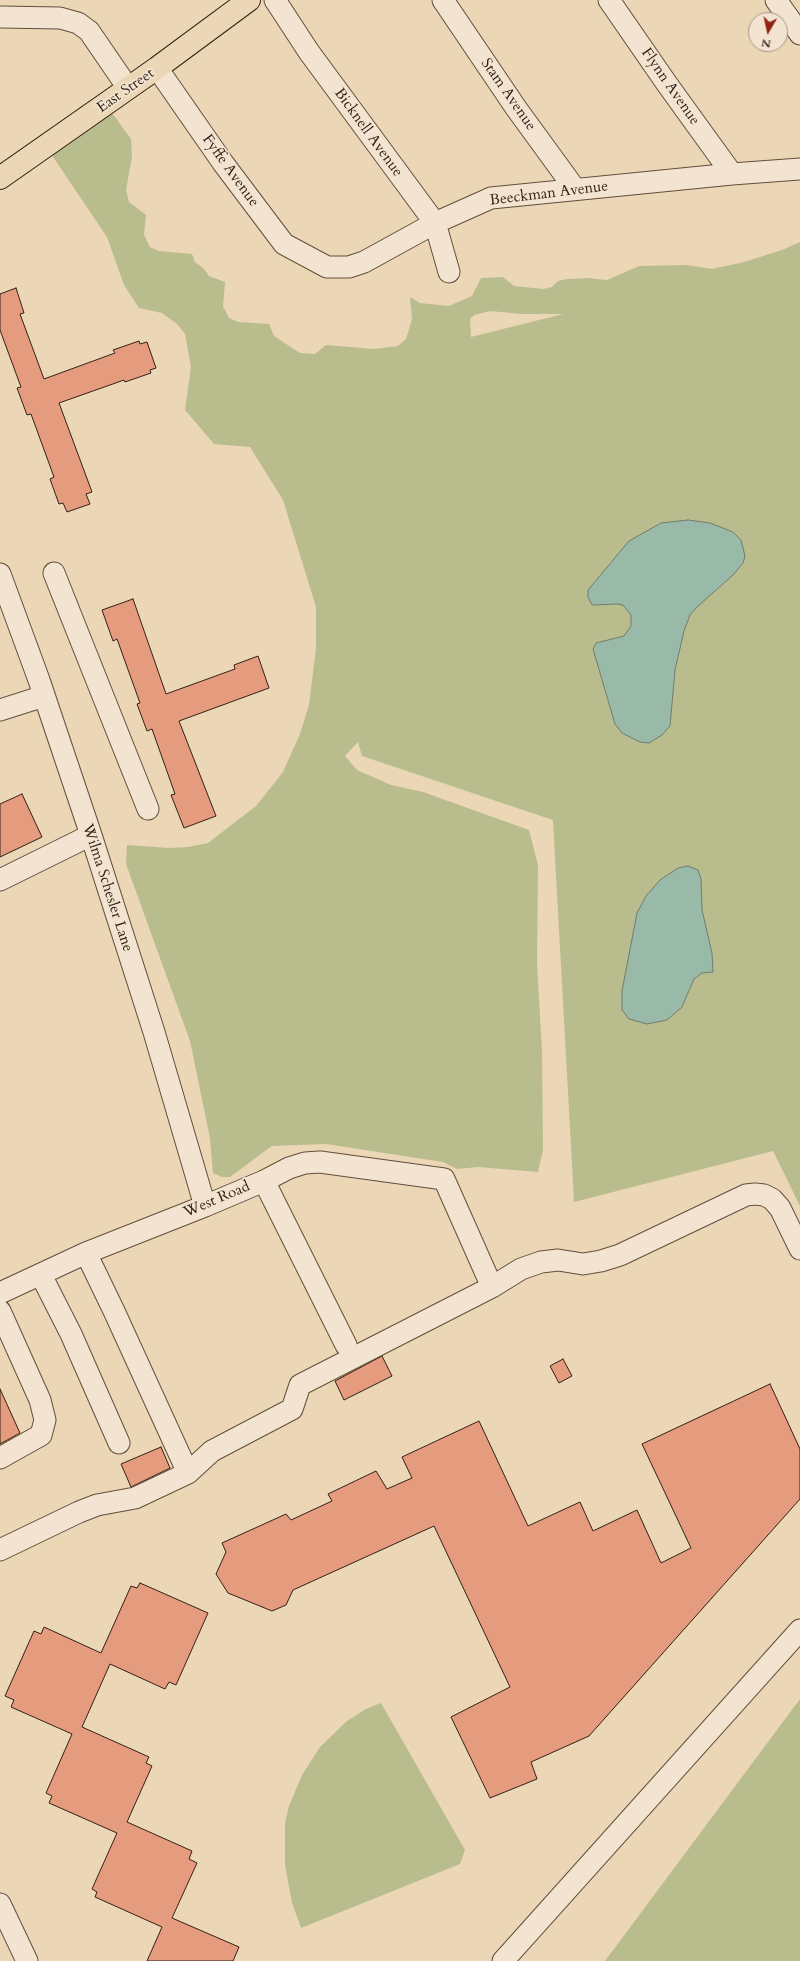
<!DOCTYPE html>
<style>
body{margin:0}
#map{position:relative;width:800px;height:1961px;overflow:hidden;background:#ebd6b6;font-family:Cardo,serif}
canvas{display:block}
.north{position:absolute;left:748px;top:12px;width:40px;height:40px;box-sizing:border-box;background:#f2e4d0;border:1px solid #a69685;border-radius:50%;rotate:189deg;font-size:11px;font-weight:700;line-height:16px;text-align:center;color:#342015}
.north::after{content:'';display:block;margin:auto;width:14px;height:18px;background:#8f2418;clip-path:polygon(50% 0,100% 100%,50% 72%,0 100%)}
</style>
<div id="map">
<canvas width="800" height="1961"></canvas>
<div class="north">N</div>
</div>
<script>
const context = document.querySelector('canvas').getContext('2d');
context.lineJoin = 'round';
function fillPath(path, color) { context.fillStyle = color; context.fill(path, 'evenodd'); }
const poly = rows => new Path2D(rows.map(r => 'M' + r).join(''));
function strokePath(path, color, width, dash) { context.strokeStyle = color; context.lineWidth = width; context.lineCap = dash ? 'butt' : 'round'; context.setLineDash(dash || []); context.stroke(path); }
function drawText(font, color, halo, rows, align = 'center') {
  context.font = font + ' Cardo,serif'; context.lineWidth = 3.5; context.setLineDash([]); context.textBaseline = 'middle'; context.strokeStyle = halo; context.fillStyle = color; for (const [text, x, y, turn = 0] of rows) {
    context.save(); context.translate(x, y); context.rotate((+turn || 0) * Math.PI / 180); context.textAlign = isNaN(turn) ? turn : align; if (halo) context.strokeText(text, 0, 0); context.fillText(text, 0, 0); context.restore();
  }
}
fillPath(poly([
 [107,106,131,139,132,156,126,190,129,202,146,215,144,235,150,247,159,251,192,254,195,262,204,269,209,276,225,282,223,306,229,318,238,322,269,324,274,336,300,353,315,354,326,345,374,349,398,346,406,339,412,319,410,297,420,303,449,306,472,296,481,278,503,277,514,286,543,289,552,287,558,281,567,279,587,278,607,280,639,266,687,265,712,269,744,262,782,250,800,242,800,1206,773,1151,574,1202,553,820,362,756,358,742,345,756,357,770,391,785,423,792,529,830,538,865,537,963,542,1051,543,1150,538,1172,478,1167,457,1169,443,1162,326,1144,272,1146,230,1177,222,1177,213,1173,210,1138,190,1041,126,864,127,845,169,848,188,847,208,843,256,806,283,772,300,734,309,705,316,648,316,607,283,500,250,447,214,444,185,410,191,367,185,334,177,324,162,313,139,308,124,285,107,237,51,154],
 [490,311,522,314,563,314,471,337,470,319,474,315],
 [800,1699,800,1961,605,1961],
 [381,1703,465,1850,460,1864,301,1928,292,1903,285,1865,285,1823,289,1806,302,1775,320,1747,347,1721,366,1709]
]), '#b9bd8d');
const water = poly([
 [688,520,710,523,733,532,741,540,745,556,743,563,733,575,697,607,690,615,684,631,675,670,670,726,662,735,649,743,640,742,622,733,615,724,593,649,596,643,624,636,631,626,631,615,623,605,617,604,592,605,588,597,588,590,629,541,661,523,688,520],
 [688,866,698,870,701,879,702,910,712,953,713,972,702,973,694,979,682,1007,667,1020,647,1024,629,1019,622,1010,622,991,637,913,646,896,660,880,678,868,688,866]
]);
fillPath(water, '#99baa9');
strokePath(water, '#717c6e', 1);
const building = poly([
 [16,288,24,313,20,314,44,379,115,353,113,350,139,341,140,344,147,342,156,368,150,370,151,373,125,382,124,380,59,403,92,492,86,494,90,504,67,512,63,503,59,504,50,479,54,477,31,414,27,415,17,388,21,387,0,330,0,294,16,288],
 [133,599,166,694,235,669,234,665,258,656,269,688,179,721,216,816,184,828,171,795,175,794,152,729,147,731,137,704,140,703,117,639,113,641,102,610,133,599],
 [22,794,42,837,0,857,0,804,22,794],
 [382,1356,392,1376,344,1400,335,1381,382,1356],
 [563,1359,572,1376,559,1383,550,1366,563,1359],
 [770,1384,800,1449,800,1499,589,1736,531,1762,537,1779,490,1798,451,1717,510,1687,434,1526,293,1590,286,1605,272,1611,228,1593,216,1574,226,1552,222,1543,286,1514,291,1520,332,1501,328,1494,376,1471,387,1489,412,1478,402,1457,479,1421,528,1526,580,1502,593,1531,637,1510,661,1563,691,1548,642,1444,770,1384],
 [0,1389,20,1433,0,1444,0,1389],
 [161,1447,170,1468,131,1487,121,1464,161,1447],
 [140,1583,208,1613,176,1685,169,1682,165,1689,110,1664,82,1727,149,1757,146,1763,152,1766,127,1822,192,1851,189,1859,197,1863,172,1918,239,1947,233,1961,147,1961,162,1927,95,1897,97,1892,92,1889,117,1833,49,1803,52,1796,46,1793,72,1734,11,1707,14,1700,5,1696,34,1631,41,1634,44,1627,101,1653,131,1586,137,1588,140,1583]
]);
fillPath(building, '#e49b7e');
strokePath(building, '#342015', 1);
const minor = poly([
 [275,0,309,52,435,223,449,272],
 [443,0,516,108,575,189],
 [609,0,667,84,732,174],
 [776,0,800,34],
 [0,17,60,18,78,23,89,31,128,88],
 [157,68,223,163,284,244,327,267,349,267,364,262,435,223,491,198,732,174,800,169],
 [54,573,148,809],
 [0,574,39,680,91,835,154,1032,205,1206],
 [0,710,44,696],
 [0,880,91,835],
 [264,1181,346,1345],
 [86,1253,114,1311,188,1473],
 [41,1275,71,1334,119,1443],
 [0,1293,86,1253,205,1206,264,1181,289,1168,305,1163,320,1162,444,1179,492,1287],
 [0,1311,40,1400,45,1420,41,1435,0,1458],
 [0,1550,79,1512,97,1505,135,1498,188,1473,212,1451,292,1409,300,1385,492,1287,521,1269,541,1262,558,1260,583,1264,601,1261,620,1255,746,1195,755,1194,764,1195,772,1199,780,1208,800,1249],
 [0,1904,27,1961],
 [503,1961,800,1630]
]);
const major = poly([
 [0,178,157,68,249,0]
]);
strokePath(minor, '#624e3d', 23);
strokePath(major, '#342015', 24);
strokePath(minor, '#f2e4d0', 21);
strokePath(major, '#ebd6b6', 22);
drawText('15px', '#342015', '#f2e4d0', [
 ["Flynn Avenue",670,87,55],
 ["East Street",126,91,-35],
 ["Stam Avenue",508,95,55],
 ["Bicknell Avenue",368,133,54],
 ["Fyffe Avenue",230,171,54],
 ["Beeckman Avenue",549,194,-7],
 ["Wilma Schesler Lane",107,888,72],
 ["West Road",217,1200,-23]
]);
</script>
